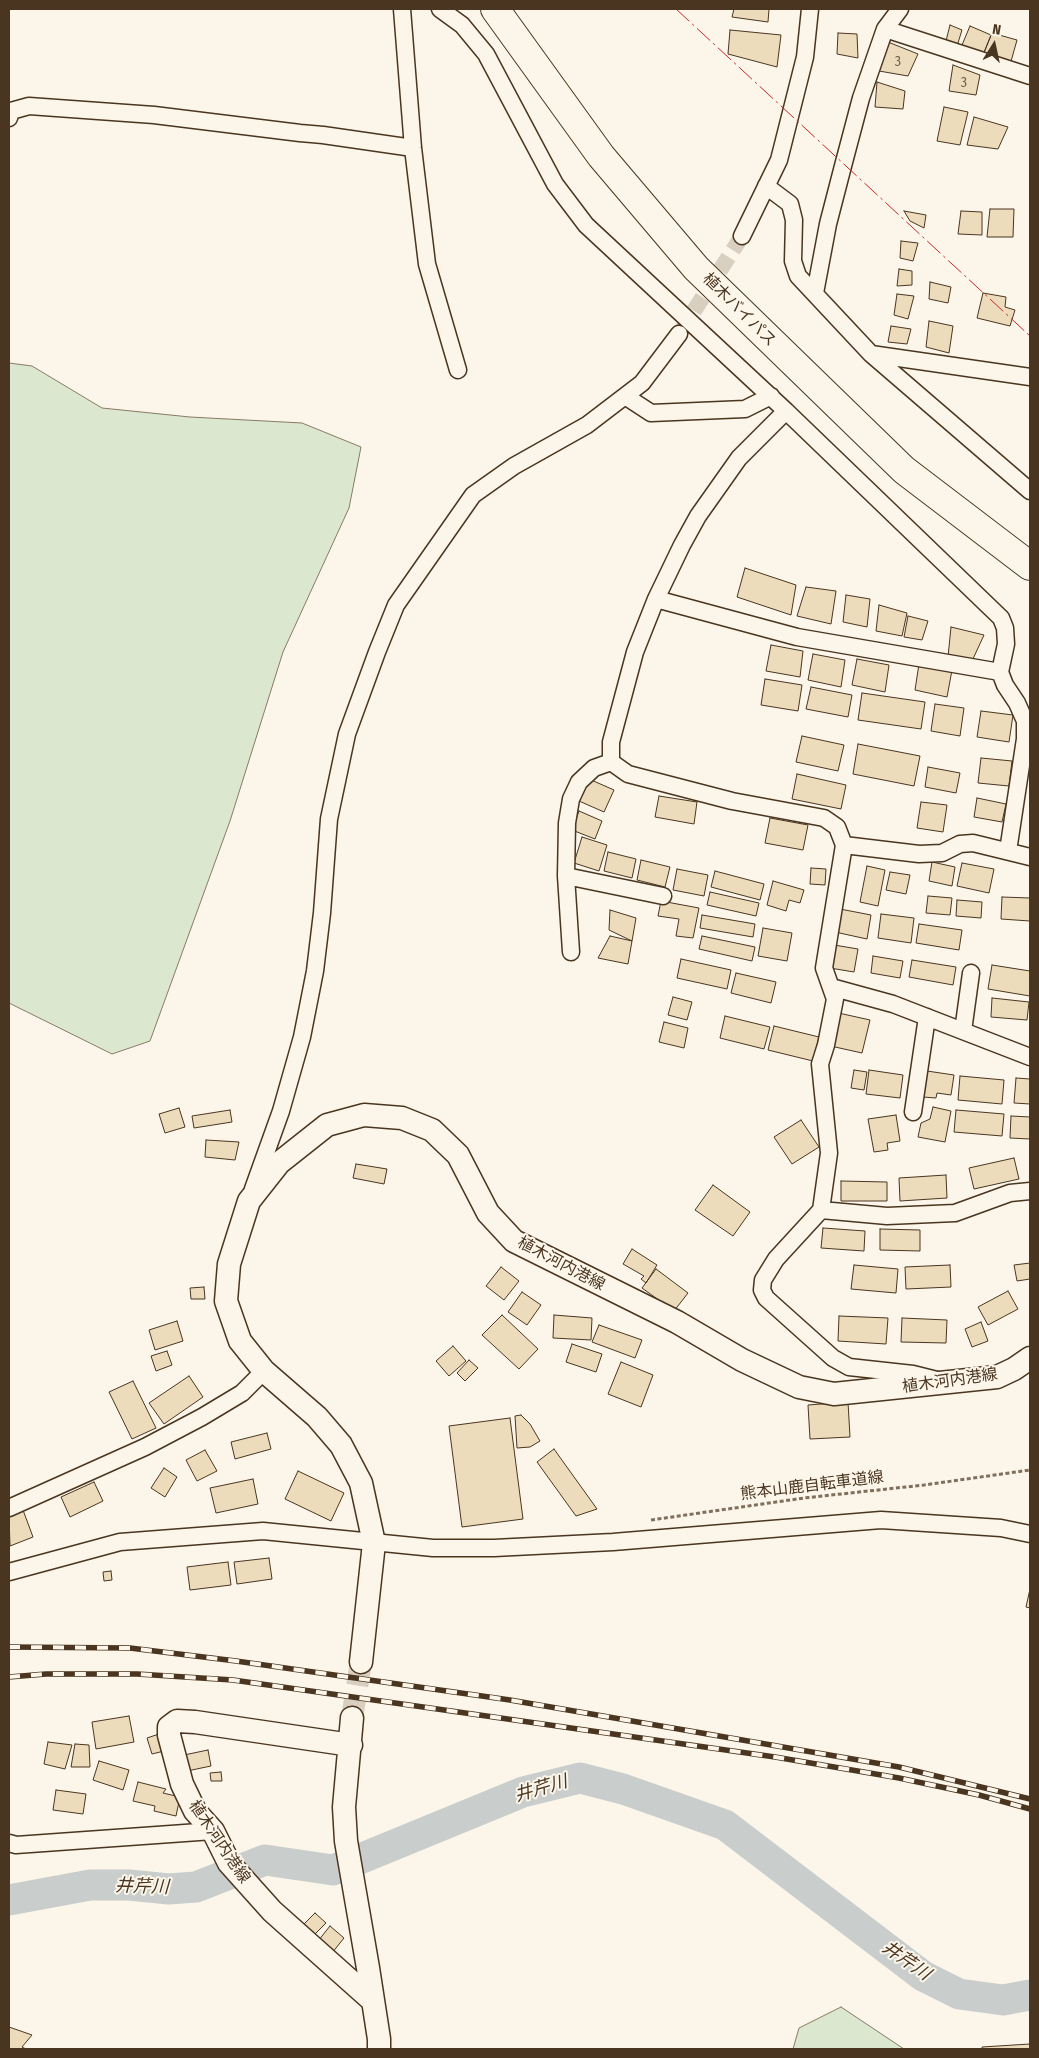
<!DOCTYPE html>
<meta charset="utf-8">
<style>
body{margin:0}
#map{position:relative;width:1039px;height:2058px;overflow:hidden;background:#fbf6e9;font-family:"Fira Sans Condensed",sans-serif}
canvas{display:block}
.frame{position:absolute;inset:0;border:10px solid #4a3520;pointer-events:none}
.north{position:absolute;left:969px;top:20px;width:50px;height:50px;-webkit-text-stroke:4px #fbf6e9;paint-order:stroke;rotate:10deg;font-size:14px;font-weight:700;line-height:20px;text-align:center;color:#4a3520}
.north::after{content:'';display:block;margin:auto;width:18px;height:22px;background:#4a3520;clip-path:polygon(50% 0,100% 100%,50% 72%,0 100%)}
</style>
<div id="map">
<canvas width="1039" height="2058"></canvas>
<div class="frame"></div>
<div class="north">N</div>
</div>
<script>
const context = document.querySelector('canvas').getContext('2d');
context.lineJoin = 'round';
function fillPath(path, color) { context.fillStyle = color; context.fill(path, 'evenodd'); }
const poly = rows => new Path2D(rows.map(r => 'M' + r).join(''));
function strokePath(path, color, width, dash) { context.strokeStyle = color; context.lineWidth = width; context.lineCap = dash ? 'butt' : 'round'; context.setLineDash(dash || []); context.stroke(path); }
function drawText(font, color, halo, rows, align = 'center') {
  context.font = font + ' "Fira Sans Condensed","Noto Sans JP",sans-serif'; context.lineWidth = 4; context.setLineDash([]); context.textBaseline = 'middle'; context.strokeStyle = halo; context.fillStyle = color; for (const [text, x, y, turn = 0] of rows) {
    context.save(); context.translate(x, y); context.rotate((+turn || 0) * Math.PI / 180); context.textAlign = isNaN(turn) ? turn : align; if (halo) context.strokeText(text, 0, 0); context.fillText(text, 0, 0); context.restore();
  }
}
const green = poly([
 [9,363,32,366,102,408,190,417,302,423,361,447,349,508,283,652,230,821,150,1041,112,1054,9,1003,9,363],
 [841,2007,904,2049,793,2049,799,2028,841,2007]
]);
fillPath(green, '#dce7d0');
strokePath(green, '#887966', 1);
strokePath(poly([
 [9,1900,90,1885,129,1885,169,1889,196,1887,265,1860,333,1870,523,1792,580,1778,623,1789,725,1825,923,1976,959,1994,1003,2000,1030,1995]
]), '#c9cecd', 31);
const building = poly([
 [734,9,769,9,768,22,732,17,734,9],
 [950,25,962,30,957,46,946,41,950,25],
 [970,26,991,35,983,55,962,45,970,26],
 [730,30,781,35,777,67,728,54,730,30],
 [838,33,857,34,858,58,837,54,838,33],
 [992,33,1017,40,1010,65,983,55,992,33],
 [888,42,918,54,908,76,879,71,888,42],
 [953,65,980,75,976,95,949,91,953,65],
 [877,82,905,91,903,109,875,107,877,82],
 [944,107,968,112,960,145,937,141,944,107],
 [974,117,1008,127,998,149,967,145,974,117],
 [990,209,1014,209,1013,237,987,237,990,209],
 [904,211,926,215,924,228,910,221,904,211],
 [961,211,982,212,982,235,958,234,961,211],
 [901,241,918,243,913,261,900,258,901,241],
 [899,269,912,271,912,285,897,286,899,269],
 [930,282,951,287,948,303,929,299,930,282],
 [983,293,1006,297,1005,307,1015,310,1010,326,977,318,983,293],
 [897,294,914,296,908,319,894,315,897,294],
 [929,321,953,326,949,353,926,347,929,321],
 [891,326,911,329,907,344,888,342,891,326],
 [745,568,796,585,791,615,737,597,745,568],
 [806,587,836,591,831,624,797,616,806,587],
 [846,595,870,599,867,627,843,622,846,595],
 [879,605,907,613,902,636,876,631,879,605],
 [908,616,928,621,922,640,904,637,908,616],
 [951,627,984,635,972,661,948,657,951,627],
 [771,645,803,651,800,677,766,671,771,645],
 [813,654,845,660,841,687,808,680,813,654],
 [857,659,889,665,885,692,852,685,857,659],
 [919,664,952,670,947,697,915,690,919,664],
 [765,679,802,685,798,711,761,705,765,679],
 [811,687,852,695,848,717,806,709,811,687],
 [862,693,925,702,921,729,858,720,862,693],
 [935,704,964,708,960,736,931,731,935,704],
 [981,711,1013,715,1009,742,977,737,981,711],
 [802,736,844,745,838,771,796,762,802,736],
 [858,744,920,756,914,786,853,774,858,744],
 [981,758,1012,761,1009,786,978,783,981,758],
 [928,767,960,773,956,793,925,787,928,767],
 [797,774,846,785,841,809,792,799,797,774],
 [589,779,614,790,604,812,579,801,589,779],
 [659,796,697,802,694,824,655,817,659,796],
 [977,798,1006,804,1002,822,974,817,977,798],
 [921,802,947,805,943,832,917,828,921,802],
 [579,811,602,821,595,839,572,830,579,811],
 [770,818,808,825,803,850,765,843,770,818],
 [582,837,607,845,599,871,574,863,582,837],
 [608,852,636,859,632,878,604,871,608,852],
 [641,860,670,867,665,887,637,880,641,860],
 [932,862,955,867,952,886,929,881,932,862],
 [962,863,994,869,989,893,957,886,962,863],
 [867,866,885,870,878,906,860,902,867,866],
 [811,868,826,869,825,885,810,884,811,868],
 [677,869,708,875,704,896,673,890,677,869],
 [715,871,764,884,760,900,711,887,715,871],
 [890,872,910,875,906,894,886,890,890,872],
 [773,881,804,890,800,903,789,900,786,911,767,905,773,881],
 [710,892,759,903,756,916,707,905,710,892],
 [928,896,952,898,950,915,926,913,928,896],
 [1002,897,1030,898,1030,921,1001,919,1002,897],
 [957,900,982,902,981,918,956,916,957,900],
 [661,901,699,908,693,938,676,936,679,919,658,916,661,901],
 [840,909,871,915,867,939,835,932,840,909],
 [610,910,636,918,632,941,609,930,610,910],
 [881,914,914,918,911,943,878,938,881,914],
 [702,915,755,924,753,937,700,928,702,915],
 [919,924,962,930,959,950,916,943,919,924],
 [763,928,792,933,787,961,758,956,763,928],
 [610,936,632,941,628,964,598,958,610,936],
 [702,936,755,947,752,961,699,949,702,936],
 [834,945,858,949,854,972,830,968,834,945],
 [873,956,903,961,900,978,871,973,873,956],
 [681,959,731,970,727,989,677,978,681,959],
 [912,960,956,967,953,985,909,977,912,960],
 [992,965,1030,971,1030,996,988,989,992,965],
 [736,973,776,982,771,1003,731,993,736,973],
 [673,997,692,1002,687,1020,668,1015,673,997],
 [992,998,1029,1002,1027,1020,991,1017,992,998],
 [834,1012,870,1020,862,1053,826,1045,834,1012],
 [725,1016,770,1027,764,1049,720,1038,725,1016],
 [664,1022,688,1028,684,1048,659,1042,664,1022],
 [774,1026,819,1037,813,1061,768,1050,774,1026],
 [854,1070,867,1072,864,1090,851,1088,854,1070],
 [869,1070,903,1075,900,1098,866,1094,869,1070],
 [927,1071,954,1075,951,1095,937,1093,936,1098,923,1097,927,1071],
 [960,1076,1004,1080,1002,1104,958,1100,960,1076],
 [1016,1078,1030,1079,1030,1104,1014,1103,1016,1078],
 [933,1107,951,1111,945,1142,918,1137,921,1123,930,1119,933,1107],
 [179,1108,185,1127,165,1133,159,1114,179,1108],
 [230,1110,232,1122,194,1128,192,1116,230,1110],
 [956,1110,1004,1114,1002,1136,954,1132,956,1110],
 [896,1115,900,1141,887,1143,888,1150,874,1152,868,1119,896,1115],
 [1011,1116,1030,1117,1030,1139,1010,1138,1011,1116],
 [801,1120,819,1147,792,1164,774,1137,801,1120],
 [206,1140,239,1142,235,1160,205,1157,206,1140],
 [1014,1158,1019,1179,974,1189,969,1168,1014,1158],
 [356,1164,387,1169,384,1184,353,1178,356,1164],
 [946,1175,947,1198,900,1201,899,1178,946,1175],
 [841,1181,887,1182,887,1201,841,1201,841,1181],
 [713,1185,750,1212,733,1236,695,1210,713,1185],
 [823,1228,865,1231,864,1251,821,1248,823,1228],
 [880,1229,920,1230,920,1251,880,1250,880,1229],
 [632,1249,657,1265,646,1283,641,1279,644,1276,623,1264,632,1249],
 [1030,1263,1030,1279,1017,1281,1014,1265,1030,1263],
 [854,1265,898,1269,896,1293,851,1289,854,1265],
 [950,1265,951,1287,906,1289,905,1267,950,1265],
 [501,1267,519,1281,504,1300,486,1286,501,1267],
 [656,1269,688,1293,674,1311,642,1288,656,1269],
 [204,1287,205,1299,191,1299,190,1288,204,1287],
 [1008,1291,1018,1309,988,1325,978,1307,1008,1291],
 [522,1292,541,1305,527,1325,508,1312,522,1292],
 [502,1315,538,1349,519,1369,482,1335,502,1315],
 [554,1315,592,1318,591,1340,553,1338,554,1315],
 [839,1316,888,1318,886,1344,838,1341,839,1316],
 [902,1318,947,1320,946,1343,901,1342,902,1318],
 [177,1321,183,1341,155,1350,149,1330,177,1321],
 [981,1322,988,1341,972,1347,965,1329,981,1322],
 [599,1325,642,1340,635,1358,592,1342,599,1325],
 [572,1344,602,1354,596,1372,566,1362,572,1344],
 [453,1346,466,1361,449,1376,436,1361,453,1346],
 [167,1351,172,1365,156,1371,151,1356,167,1351],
 [469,1360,478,1368,465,1381,457,1373,469,1360],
 [621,1362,653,1375,641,1407,608,1394,621,1362],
 [189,1376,203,1397,164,1424,149,1403,189,1376],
 [133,1381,156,1428,132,1439,109,1392,133,1381],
 [848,1402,850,1437,810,1439,808,1405,848,1402],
 [521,1415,530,1424,540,1441,530,1447,517,1448,515,1416,521,1415],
 [510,1418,523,1519,462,1527,449,1426,510,1418],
 [267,1433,271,1449,235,1459,231,1442,267,1433],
 [554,1449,597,1509,576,1516,537,1462,554,1449],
 [205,1450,217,1471,197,1481,186,1460,205,1450],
 [164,1468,177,1477,165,1497,151,1488,164,1468],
 [298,1471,344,1493,331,1521,285,1499,298,1471],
 [253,1479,258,1504,216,1513,210,1488,253,1479],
 [94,1482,103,1501,70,1517,61,1497,94,1482],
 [23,1510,33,1537,10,1546,9,1516,23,1510],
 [269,1558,272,1579,237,1584,234,1562,269,1558],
 [228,1562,231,1585,190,1590,187,1567,228,1562],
 [111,1571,112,1580,104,1581,103,1572,111,1571],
 [1030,1589,1030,1608,1026,1607,1030,1589],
 [129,1716,134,1742,96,1749,92,1722,129,1716],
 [159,1734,164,1751,152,1754,147,1738,159,1734],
 [48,1742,72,1745,65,1769,44,1764,48,1742],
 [75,1744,89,1745,90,1767,71,1767,75,1744],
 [208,1750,211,1766,187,1771,184,1755,208,1750],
 [99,1761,129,1770,123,1790,93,1780,99,1761],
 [221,1772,222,1781,211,1781,210,1773,221,1772],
 [138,1782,166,1789,163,1793,180,1797,176,1816,154,1811,155,1806,133,1801,138,1782],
 [56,1790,86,1794,83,1814,53,1810,56,1790],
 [315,1913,326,1923,312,1937,301,1927,315,1913],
 [330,1926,344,1938,332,1953,318,1941,330,1926],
 [9,2027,32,2035,22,2047,26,2049,9,2049,9,2027],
 [1030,2044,1030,2049,982,2049,982,2047,1030,2044]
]);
fillPath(building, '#ecdcbc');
strokePath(building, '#4a3520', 1);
strokePath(poly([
 [681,331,742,236]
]), '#d8cfc1', 16, [16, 8]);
strokePath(poly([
 [352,1718,361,1662]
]), '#d8cfc1', 22, [22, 11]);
const street = poly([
 [402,9,413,148,427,264,458,370],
 [440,9,462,25,486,54,555,184,586,225,786,411,739,458,698,516,682,545,656,599,635,652,611,742,611,762,628,774,732,801,824,818,837,827,844,845,824,968,835,999,826,1045,820,1064,829,1153,821,1210,776,1259,763,1280,762,1290,766,1298,833,1358,849,1367,913,1374,937,1380],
 [885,29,900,9],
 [9,118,11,111,29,106,154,115,300,133,323,135,413,148],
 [766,186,790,204,794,220,793,261,798,276,871,354,1030,491],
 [742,236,779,160,805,57,810,9],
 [815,293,828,224,843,166,861,98,885,29,1030,76],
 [871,354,1030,377],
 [625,396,651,413,745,409,771,396],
 [786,411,1001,618,1005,628,1006,644,1000,672,1005,685,1017,703,1025,721,1025,739,1008,851],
 [656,599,797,637,1000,672],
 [844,845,919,854,942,853,960,844,973,843,1030,857],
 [566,876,663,896],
 [571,952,566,876,567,823,571,799,579,782,594,768,611,762],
 [831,987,893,1004,1030,1057],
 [963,1031,971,973],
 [913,1112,927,1017],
 [253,1189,281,1111,302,1037,315,971,322,913,329,819,347,734,377,652,396,605,473,495,514,466,587,425,642,383,679,334],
 [821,1210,887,1216,955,1213,1010,1193,1030,1191],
 [9,1508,145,1447,202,1417,242,1393,264,1371],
 [9,1572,120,1542,263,1531,433,1548,494,1548,613,1542,881,1520,1001,1528,1030,1534],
 [9,1843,16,1845,213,1831]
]);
const secondary = poly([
 [361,1662,374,1543,361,1483,341,1445,317,1417,264,1371,240,1341,226,1301,229,1264,249,1201,279,1163,327,1125,364,1115,402,1118,432,1130,458,1155,488,1213,514,1241,677,1322,742,1360,799,1387,834,1394,997,1377,1014,1369,1030,1358],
 [352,1718,344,1807,346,1841,368,1968,379,2039,379,2049],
 [351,1745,195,1722,177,1721,169,1727,169,1735,182,1784,195,1811,213,1831,229,1863,272,1911,373,2001]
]);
const highway = poly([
 [495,9,601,156,696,268,904,470,1030,566]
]);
strokePath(street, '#4a3520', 19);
strokePath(secondary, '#4a3520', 25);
strokePath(highway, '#4a3520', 30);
strokePath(poly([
 [651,1520,804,1498,924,1485,1030,1470]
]), '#7f6f5c', 3, [4, 2.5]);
strokePath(street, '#fbf6e9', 16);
strokePath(secondary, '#fbf6e9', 22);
strokePath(highway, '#fbf6e9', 28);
const rail = poly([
 [9,1647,130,1648,236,1661,510,1700,899,1767,1030,1799],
 [9,1677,46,1674,137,1674,233,1680,775,1757,899,1778,979,1795,1030,1809]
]);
strokePath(rail, '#4a3520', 5.5);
strokePath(rail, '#fbf6e9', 4, [11]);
strokePath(poly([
 [676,9,1030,336]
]), '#c62828', 1, [18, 4, 2.5, 4]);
drawText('14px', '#725f47', null, [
 ["3",898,62],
 ["3",964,83]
]);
drawText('16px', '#4a3520', '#fbf6e9', [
 ["植木バイパス",739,310,45],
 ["植木河内港線",561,1264,28],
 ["植木河内港線",950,1381,-8],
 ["熊本山鹿自転車道線",812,1486,-7],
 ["植木河内港線",219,1842,56]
]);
drawText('italic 18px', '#4a3520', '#fbf6e9', [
 ["井芹川",541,1789,-16],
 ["井芹川",142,1887,2],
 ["井芹川",906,1961,35]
]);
</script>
